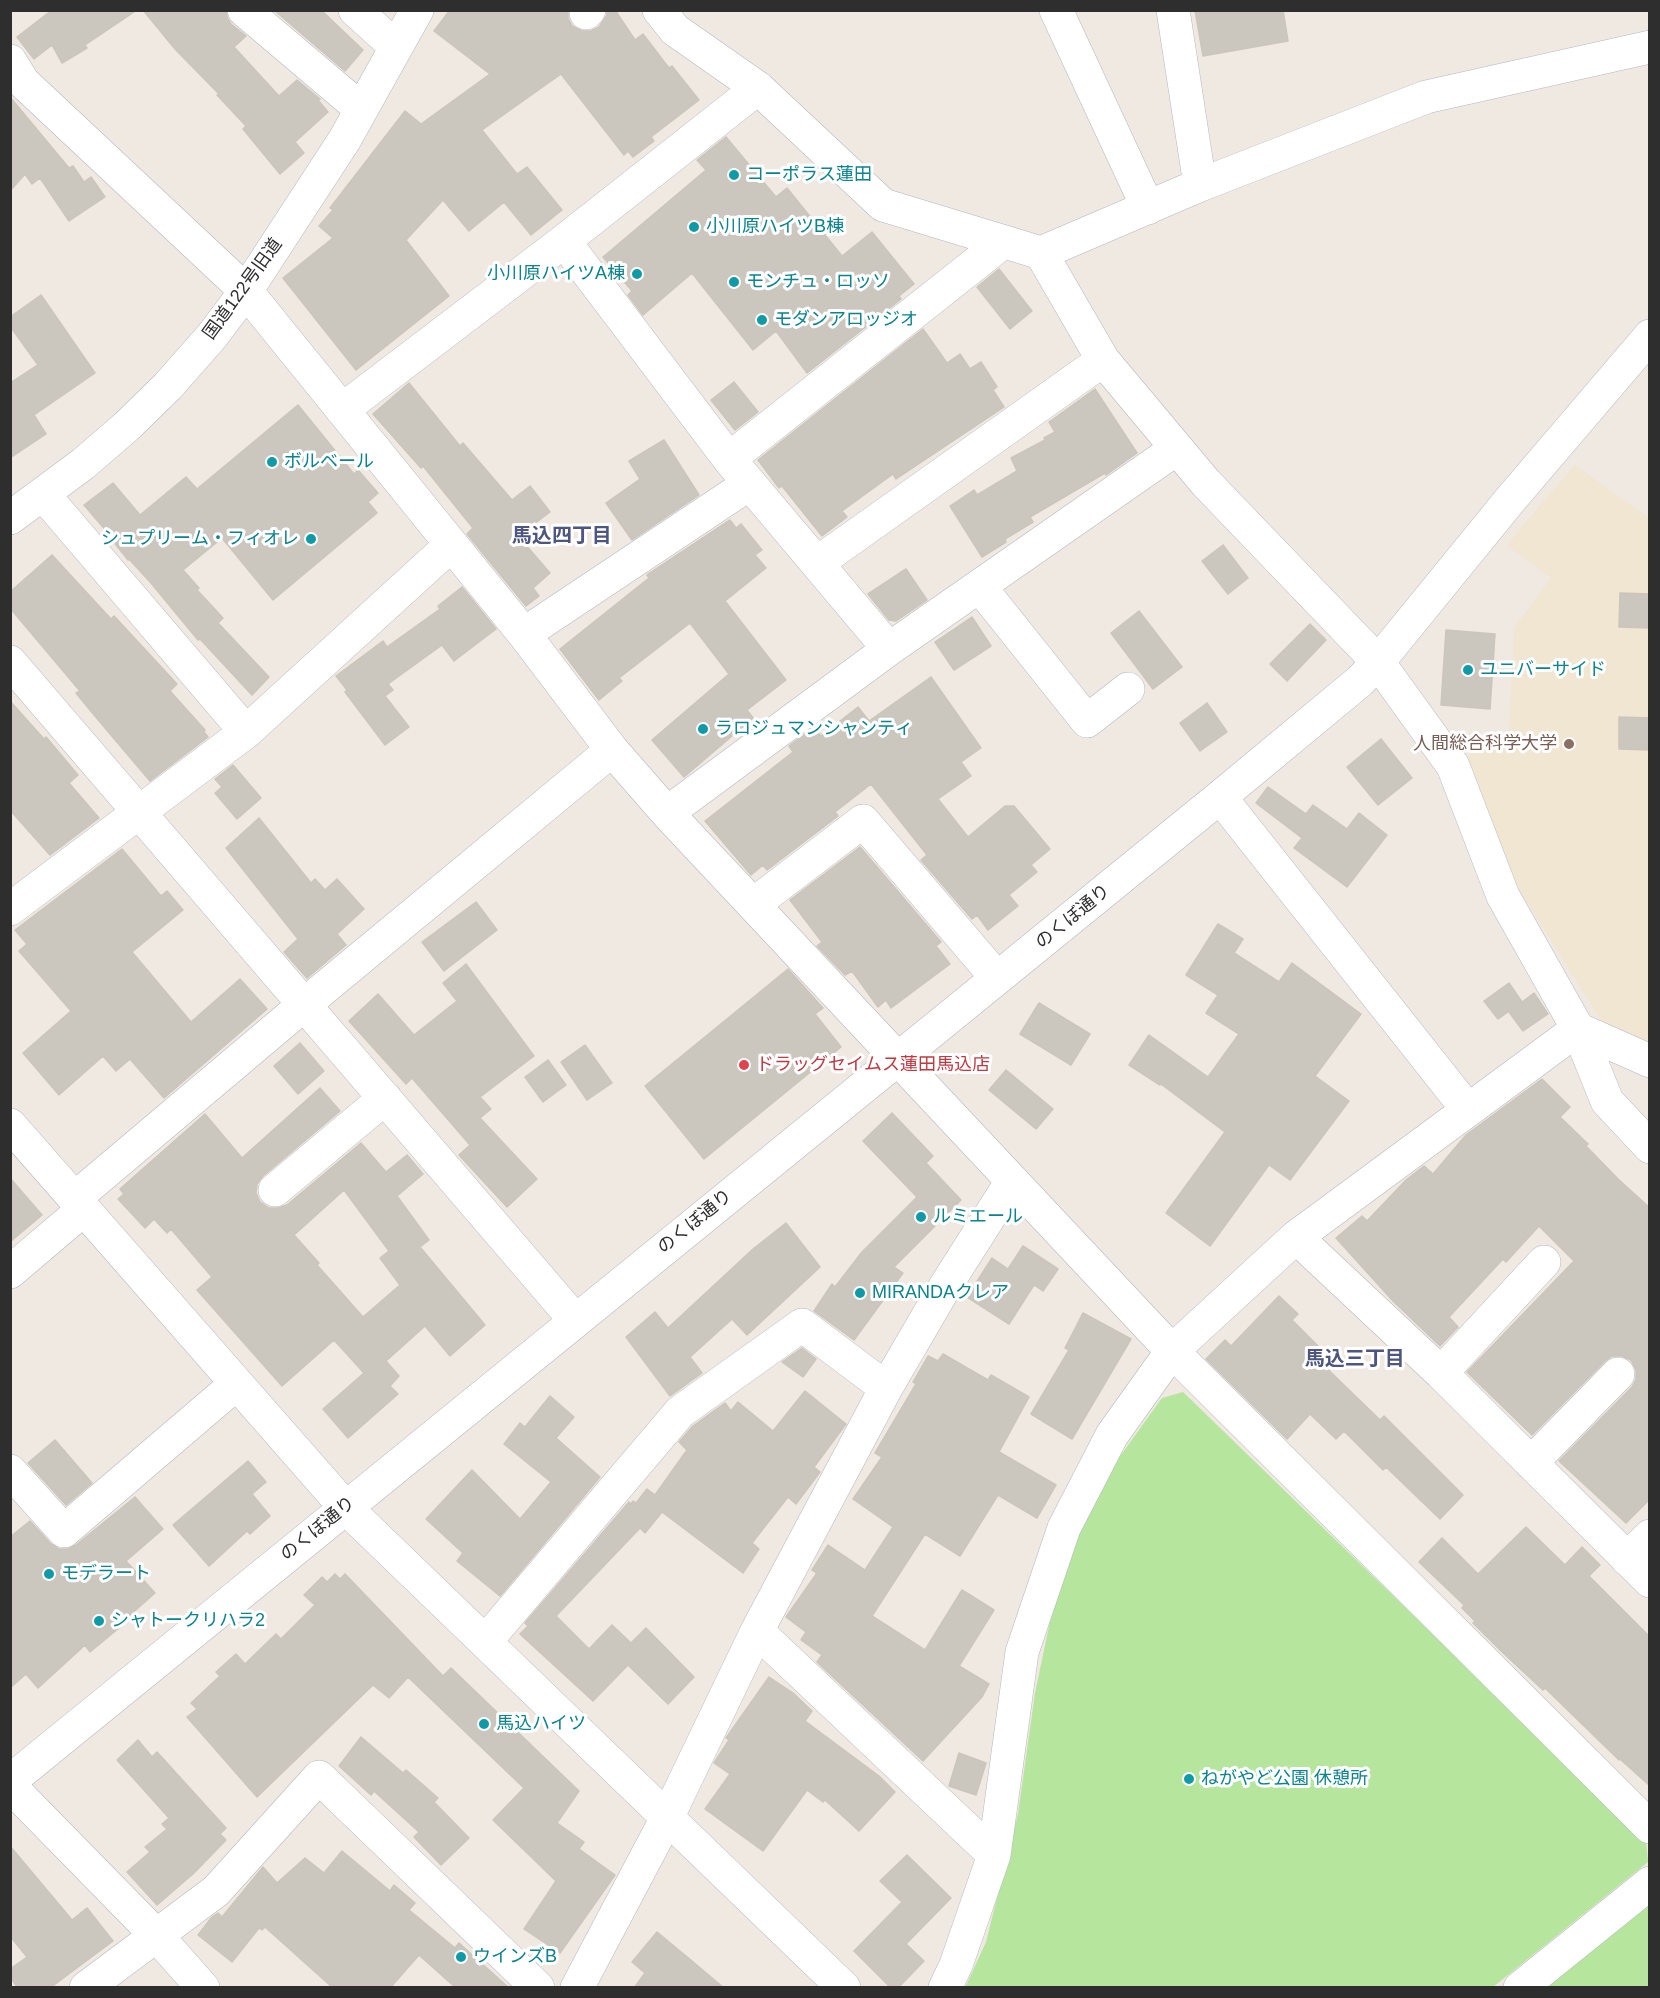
<!DOCTYPE html>
<meta charset="utf-8">
<style>
body{margin:0}
#map{position:relative;width:1660px;height:1998px;overflow:hidden;background:#efe9e1;font-family:Arial,sans-serif}
canvas{display:block}
.frame{position:absolute;inset:0;border:12px solid #2e2e2e;pointer-events:none}
</style>
<div id="map">
<canvas width="1660" height="1998"></canvas>
<div class="frame"></div>
</div>
<script>
const context = document.querySelector('canvas').getContext('2d');
context.lineJoin = 'round';
function fillPath(path, color) { context.fillStyle = color; context.fill(path, 'evenodd'); }
const poly = rows => new Path2D(rows.map(r => 'M' + r).join(''));
function strokePath(path, color, width, dash) { context.strokeStyle = color; context.lineWidth = width; context.lineCap = dash ? 'butt' : 'round'; context.setLineDash(dash || []); context.stroke(path); }
function drawText(font, color, halo, rows, align = 'center') {
  context.font = font + ' Arial,"Noto Sans JP",sans-serif'; context.lineWidth = 6; context.setLineDash([]); context.textBaseline = 'middle'; context.strokeStyle = halo; context.fillStyle = color; for (const [text, x, y, turn = 0] of rows) {
    context.save(); context.translate(x, y); context.rotate((+turn || 0) * Math.PI / 180); context.textAlign = isNaN(turn) ? turn : align; if (halo) context.strokeText(text, 0, 0); context.fillText(text, 0, 0); context.restore();
  }
}
fillPath(poly([
 [1575,465,1649,518,1649,1047,1609,1033,1513,880,1467,756,1509,731,1514,628,1551,578,1507,546,1519,530]
]), '#f0e6d1');
fillPath(poly([
 [1183,1392,1646,1841,1648,1862,1493,1987,965,1988,986,1942,1018,1814,1035,1693,1060,1574,1087,1502,1162,1398],
 [1649,1902,1649,1987,1545,1987]
]), '#b6e59e');
const building = poly([
 [52,10,137,10,85,45,87,48,62,63,52,45,34,59,17,37,52,10],
 [143,10,226,10,227,17,231,24,246,36,234,47,279,96,297,80,320,99,318,100,328,112,295,142,304,153,280,174,243,129,246,126,217,95,219,94,175,49,143,10],
 [274,10,321,10,363,50,345,71,274,10],
 [450,10,568,10,568,18,572,26,582,31,591,31,599,27,607,15,607,10,615,10,635,40,643,34,669,68,672,66,699,100,651,137,654,141,633,157,628,151,624,155,561,74,482,130,517,174,527,167,562,210,531,235,504,202,469,231,443,200,406,240,449,296,356,370,283,278,333,238,319,226,333,210,330,208,405,111,421,124,490,74,434,31,450,10],
 [1195,10,1283,10,1288,41,1203,56,1195,10],
 [10,97,69,168,73,166,84,182,91,177,105,197,69,221,40,178,32,184,25,174,10,191,10,97],
 [726,137,776,197,787,188,842,256,872,232,914,284,899,296,901,299,807,373,776,331,753,350,692,273,643,315,628,295,632,291,603,257,706,170,697,160,726,137],
 [999,269,1032,311,1010,329,977,287,999,269],
 [41,295,95,373,34,415,46,434,10,458,10,379,12,382,38,365,10,326,10,317,41,295],
 [923,329,947,363,960,354,970,369,981,362,997,387,993,390,1004,407,896,479,893,474,842,511,847,517,822,536,782,486,779,488,758,460,923,329],
 [734,382,758,412,735,430,711,400,734,382],
 [409,383,460,446,463,443,512,500,530,486,550,512,518,536,550,573,533,588,539,596,526,606,467,534,473,528,423,466,421,468,373,414,409,383],
 [1095,389,1137,453,1106,475,1105,473,1030,517,1033,522,1005,539,1006,542,982,557,950,506,974,490,977,495,1017,471,1011,458,1045,440,1044,438,1055,432,1049,422,1095,389],
 [298,405,354,474,358,470,378,493,368,502,377,513,273,600,222,538,183,570,199,588,197,590,223,618,218,623,269,677,252,695,200,639,198,640,151,583,129,559,128,560,113,541,114,540,84,505,113,483,140,515,186,477,197,489,298,405],
 [664,440,699,495,632,540,606,503,640,479,629,461,664,440],
 [730,520,736,528,741,524,762,550,755,555,766,568,725,601,786,680,747,710,753,718,684,777,652,740,729,674,690,623,619,678,622,681,599,700,560,649,649,578,647,575,730,520],
 [1223,545,1248,578,1228,594,1202,561,1223,545],
 [52,555,111,619,114,616,177,684,170,691,205,730,204,732,208,737,150,781,94,715,76,693,80,691,10,608,10,592,52,555],
 [906,569,927,600,896,621,889,620,868,594,906,569],
 [462,587,496,629,454,661,442,645,388,684,393,690,385,696,409,727,385,745,345,692,347,690,336,676,383,641,387,647,440,609,438,606,462,587],
 [1620,593,1650,594,1650,628,1619,627,1620,593],
 [1139,611,1182,667,1153,689,1111,633,1139,611],
 [972,617,991,646,954,670,935,642,972,617],
 [1310,624,1326,640,1287,681,1270,664,1310,624],
 [1446,630,1495,634,1490,709,1441,705,1446,630],
 [931,677,981,748,961,762,971,776,938,799,968,837,1005,806,1014,806,1050,849,1031,865,1037,872,1009,895,1018,906,988,930,977,915,972,919,921,860,927,855,871,784,835,812,838,816,767,870,763,865,751,875,705,821,793,752,789,746,814,727,821,736,858,707,869,721,931,677],
 [10,701,44,739,46,737,78,775,69,783,99,818,50,855,10,810,10,701],
 [1207,703,1227,732,1200,751,1180,723,1207,703],
 [1619,717,1650,718,1650,750,1619,749,1619,717],
 [1381,739,1412,778,1378,805,1347,767,1381,739],
 [233,765,261,798,237,819,215,793,222,787,215,779,233,765],
 [1268,787,1306,814,1313,805,1347,829,1359,813,1387,835,1347,887,1294,848,1302,838,1256,803,1268,787],
 [259,818,311,883,315,879,325,890,337,879,364,909,337,934,346,945,307,978,284,952,298,939,226,848,259,818],
 [860,847,941,942,936,946,950,964,891,1008,886,1000,878,1007,852,971,845,975,817,946,822,942,790,900,860,847],
 [122,849,161,896,167,891,183,910,132,952,191,1022,240,979,267,1009,164,1098,130,1059,116,1071,103,1056,59,1095,23,1053,71,1011,19,951,27,944,15,930,122,849],
 [476,902,497,930,444,971,422,942,476,902],
 [1218,924,1243,939,1234,953,1279,982,1292,963,1361,1014,1315,1076,1349,1101,1290,1180,1269,1165,1210,1246,1166,1213,1225,1132,1161,1084,1160,1085,1129,1065,1149,1035,1208,1077,1239,1034,1206,1013,1218,995,1186,975,1218,924],
 [466,964,534,1056,480,1097,491,1109,480,1118,537,1179,507,1207,459,1155,470,1145,412,1078,406,1084,349,1021,378,994,414,1035,457,1001,443,983,466,964],
 [788,969,823,1008,815,1014,841,1047,704,1159,645,1086,788,969],
 [1509,983,1522,1002,1498,1019,1484,1001,1509,983],
 [1534,993,1548,1014,1523,1031,1509,1012,1534,993],
 [1039,1003,1090,1034,1071,1065,1020,1034,1039,1003],
 [300,1043,324,1071,298,1094,274,1066,300,1043],
 [585,1045,612,1083,587,1100,561,1062,585,1045],
 [548,1060,566,1085,543,1102,525,1077,548,1060],
 [1006,1070,1053,1109,1036,1129,989,1090,1006,1070],
 [1542,1079,1570,1107,1560,1117,1588,1144,1586,1146,1618,1179,1650,1208,1650,1499,1626,1523,1559,1461,1632,1387,1636,1379,1636,1370,1631,1360,1622,1356,1612,1356,1605,1361,1532,1435,1467,1372,1574,1261,1539,1226,1506,1262,1503,1259,1449,1317,1458,1327,1440,1346,1393,1301,1336,1238,1362,1216,1367,1221,1406,1180,1424,1166,1433,1174,1466,1135,1542,1079],
 [320,1088,340,1111,263,1176,257,1184,256,1193,260,1202,269,1208,279,1208,287,1205,361,1143,386,1172,407,1155,423,1174,397,1196,429,1240,420,1247,485,1325,450,1356,425,1326,386,1361,399,1376,390,1386,398,1394,348,1438,323,1409,364,1373,334,1340,282,1386,197,1290,212,1277,171,1229,167,1233,154,1219,145,1228,118,1199,124,1194,120,1189,205,1114,242,1158,320,1088],
 [344,1190,389,1251,380,1258,400,1285,363,1317,317,1265,319,1263,294,1235,344,1190],
 [892,1113,933,1156,926,1163,961,1200,894,1267,903,1273,854,1340,814,1311,832,1284,835,1287,862,1252,917,1197,863,1141,892,1113],
 [10,1178,42,1215,10,1242,10,1178],
 [786,1223,820,1267,747,1335,732,1319,690,1357,702,1373,670,1396,626,1337,655,1312,668,1328,753,1249,786,1223],
 [1023,1246,1058,1269,1043,1291,1034,1285,1009,1324,967,1297,992,1258,1008,1269,1023,1246],
 [1279,1296,1298,1314,1292,1320,1320,1348,1313,1355,1380,1420,1384,1416,1463,1495,1440,1519,1386,1467,1383,1470,1344,1431,1336,1439,1310,1414,1287,1439,1206,1359,1225,1340,1231,1346,1279,1296],
 [1083,1313,1131,1339,1072,1439,1031,1414,1069,1350,1065,1348,1083,1313],
 [802,1348,816,1359,803,1377,782,1362,802,1348],
 [943,1354,988,1380,991,1375,1029,1397,999,1452,1056,1485,1037,1518,998,1495,960,1556,925,1534,872,1616,925,1650,962,1590,994,1610,959,1666,989,1684,982,1697,923,1761,817,1662,822,1655,801,1640,806,1632,786,1617,817,1573,812,1570,828,1545,865,1570,893,1527,853,1499,882,1457,875,1453,916,1384,913,1382,928,1356,938,1361,943,1354],
 [805,1391,846,1424,814,1467,820,1472,796,1504,788,1497,752,1543,759,1549,743,1573,662,1512,645,1533,640,1528,556,1616,589,1649,612,1625,631,1643,646,1628,694,1677,668,1704,628,1665,593,1701,520,1634,528,1626,525,1623,629,1502,631,1504,633,1501,636,1503,647,1489,655,1495,687,1450,679,1442,693,1426,725,1403,731,1411,738,1402,773,1431,805,1391],
 [550,1396,574,1417,556,1438,600,1477,500,1596,457,1561,463,1553,426,1519,472,1470,520,1519,551,1482,504,1444,520,1423,525,1427,550,1396],
 [55,1440,92,1483,66,1505,28,1463,55,1440],
 [248,1461,266,1482,252,1494,270,1516,250,1534,247,1531,209,1566,173,1525,248,1461],
 [135,1497,163,1529,126,1561,155,1593,129,1616,131,1618,90,1652,85,1645,38,1688,26,1674,10,1688,10,1537,30,1521,51,1544,59,1549,68,1549,76,1545,135,1497],
 [1526,1527,1565,1565,1582,1547,1600,1565,1589,1576,1650,1637,1650,1786,1620,1759,1619,1760,1545,1688,1543,1690,1500,1650,1473,1623,1475,1621,1462,1608,1464,1605,1419,1562,1442,1538,1478,1574,1526,1527],
 [335,1574,340,1579,345,1574,443,1676,451,1668,579,1791,557,1823,584,1842,579,1849,615,1875,560,1953,524,1929,556,1881,493,1820,524,1788,408,1677,389,1698,373,1685,257,1797,187,1717,197,1709,191,1703,220,1676,216,1672,236,1654,245,1664,276,1634,281,1639,315,1605,304,1595,322,1577,327,1582,335,1574],
 [769,1677,793,1693,812,1711,805,1721,879,1776,895,1792,859,1831,825,1800,823,1802,807,1790,763,1851,705,1809,730,1774,714,1763,729,1740,726,1738,769,1677],
 [361,1737,403,1773,406,1770,438,1798,434,1802,469,1838,441,1865,414,1837,419,1832,374,1791,371,1795,339,1766,361,1737],
 [138,1740,152,1757,157,1752,226,1828,220,1834,226,1840,194,1873,157,1905,127,1872,150,1852,145,1847,167,1829,162,1824,169,1818,117,1760,138,1740],
 [959,1753,986,1763,976,1795,949,1786,959,1753],
 [10,1846,72,1920,87,1908,113,1941,50,1988,18,1988,10,1977,10,1969,27,1957,10,1936,10,1846],
 [342,1851,390,1891,394,1885,415,1903,409,1910,455,1948,459,1943,509,1988,456,1988,419,1955,390,1988,333,1988,265,1927,262,1930,259,1928,232,1962,198,1935,212,1917,218,1913,222,1917,263,1867,277,1883,305,1858,324,1873,342,1851],
 [907,1855,951,1898,906,1944,924,1961,898,1988,891,1988,854,1951,902,1902,880,1881,907,1855],
 [657,1932,692,1961,724,1988,634,1988,645,1973,632,1962,657,1932]
]);
fillPath(building, '#cbc7bf');
strokePath(building, '#cbc5ba', 1.5);
const minor = poly([
 [244,10,361,109],
 [355,10,396,47],
 [659,10,675,30,758,88,883,205,1041,253,1200,185,1426,97,1650,47],
 [1056,10,1148,208],
 [1173,10,1200,185],
 [586,13,589,10],
 [10,61,23,82,246,291,524,634,612,750,667,813,1172,1351,1650,1827],
 [564,241,729,459,889,649],
 [1041,253,1103,360,1206,483,1378,662,1453,766,1503,896,1578,1029,1607,1101,1650,1147],
 [342,410,564,241,758,88],
 [729,459,1003,242],
 [43,494,246,732],
 [10,518,83,464,127,426,168,386,212,336,246,291,345,139,417,10],
 [817,563,1103,360],
 [980,587,1087,721,1128,689],
 [524,634,749,484],
 [10,662,575,1320],
 [1220,797,1468,1110],
 [667,813,889,649,1176,449],
 [754,904,863,821,997,978],
 [10,909,246,732,451,545],
 [10,1125,345,1507,844,1988],
 [275,1190,385,1098],
 [75,1198,305,1004,612,750],
 [1296,1237,1441,1373,1650,1581],
 [10,1272,84,1209],
 [1441,1373,1544,1262],
 [1531,1463,1618,1374],
 [10,1471,64,1531,236,1384],
 [1627,1559,1650,1536],
 [757,1631,994,1855],
 [485,1642,680,1412,802,1325,886,1388],
 [10,1781,1220,797,1360,681,1378,662,1510,500,1650,336],
 [10,1786,157,1936,203,1988],
 [86,1988,216,1891,319,1777,538,1988],
 [577,1988,667,1818,757,1631,886,1388,946,1285,1012,1181],
 [945,1988,956,1965,994,1855,1022,1652,1064,1528,1112,1435,1172,1351,1296,1237,1578,1029,1650,1061],
 [1520,1988,1650,1883]
]);
strokePath(minor, '#b4b7c1', 34);
strokePath(minor, '#fff', 33);
for (const [x, y, r, color] of [
 [734,175,6,"#0f9aa8"],
 [694,227,6,"#0f9aa8"],
 [637,274,6,"#0f9aa8"],
 [734,282,6,"#0f9aa8"],
 [762,320,6,"#0f9aa8"],
 [272,462,6,"#0f9aa8"],
 [311,539,6,"#0f9aa8"],
 [1468,670,6,"#0f9aa8"],
 [703,729,6,"#0f9aa8"],
 [1569,744,6,"#8d6e63"],
 [744,1065,6,"#e0444e"],
 [921,1217,6,"#0f9aa8"],
 [860,1293,6,"#0f9aa8"],
 [49,1574,6,"#0f9aa8"],
 [99,1621,6,"#0f9aa8"],
 [484,1724,6,"#0f9aa8"],
 [1189,1779,6,"#0f9aa8"],
 [461,1957,6,"#0f9aa8"]
]) { const dot = new Path2D(); dot.arc(x, y, r, 0, 2 * Math.PI); context.fillStyle = color; context.fill(dot); strokePath(dot, '#fff', 2); }
drawText('18px', '#0d838f', '#fff', [
 ["コーポラス蓮田",746,175],
 ["小川原ハイツB棟",706,227],
 ["小川原ハイツA棟",625,274,"right"],
 ["モンチュ・ロッソ",746,282],
 ["モダンアロッジオ",774,320],
 ["ボルベール",284,462],
 ["シュプリーム・フィオレ",299,539,"right"],
 ["ユニバーサイド",1480,670],
 ["ラロジュマンシャンティ",715,729],
 ["ルミエール",933,1217],
 ["MIRANDAクレア",872,1293],
 ["モデラート",61,1574],
 ["シャトークリハラ2",111,1621],
 ["馬込ハイツ",496,1724],
 ["ねがやど公園 休憩所",1201,1779],
 ["ウインズB",473,1957]
], 'left');
drawText('18px', '#2e2e2e', '#fff', [
 ["国道122号旧道",243,289,-54],
 ["のくぼ通り",1073,917,-39],
 ["のくぼ通り",695,1222,-39],
 ["のくぼ通り",318,1529,-39]
]);
drawText('18px', '#785e54', '#fff', [
 ["人間総合科学大学",1557,744]
], 'right');
drawText('18px', '#be3a42', '#fff', [
 ["ドラッグセイムス蓮田馬込店",756,1065]
], 'left');
drawText('bold 20px', '#4d5680', '#fff', [
 ["馬込四丁目",562,536],
 ["馬込三丁目",1355,1359]
]);
</script>
